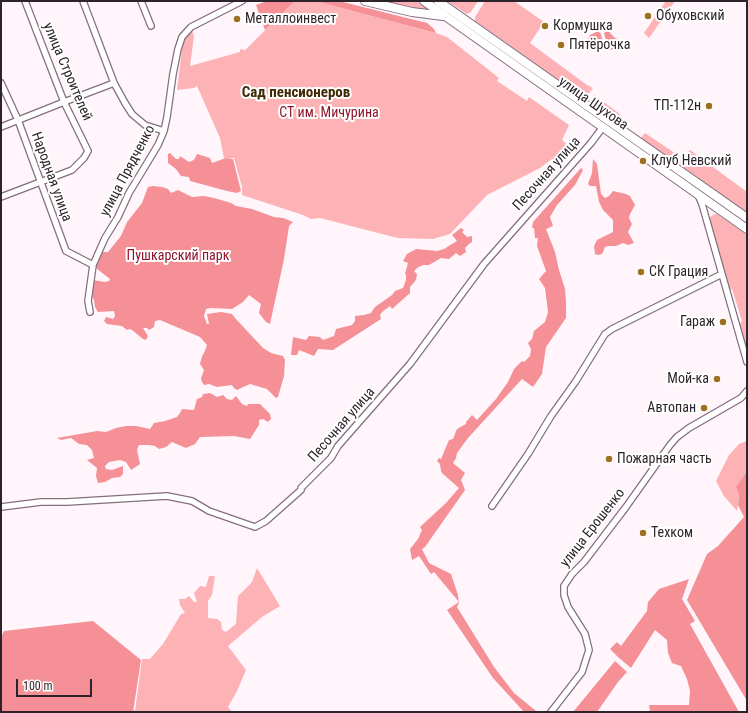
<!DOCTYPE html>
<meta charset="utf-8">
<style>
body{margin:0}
#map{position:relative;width:748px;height:713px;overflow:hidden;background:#fff5fb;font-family:"Roboto Condensed",sans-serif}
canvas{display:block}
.frame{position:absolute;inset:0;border:2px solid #2d242b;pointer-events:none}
.scale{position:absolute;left:16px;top:679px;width:76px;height:18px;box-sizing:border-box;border:2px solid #2d242b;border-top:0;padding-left:5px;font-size:12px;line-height:14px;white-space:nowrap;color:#2d242b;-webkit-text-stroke:3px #fff;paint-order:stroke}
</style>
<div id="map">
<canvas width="748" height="713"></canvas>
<div class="frame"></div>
<div class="scale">100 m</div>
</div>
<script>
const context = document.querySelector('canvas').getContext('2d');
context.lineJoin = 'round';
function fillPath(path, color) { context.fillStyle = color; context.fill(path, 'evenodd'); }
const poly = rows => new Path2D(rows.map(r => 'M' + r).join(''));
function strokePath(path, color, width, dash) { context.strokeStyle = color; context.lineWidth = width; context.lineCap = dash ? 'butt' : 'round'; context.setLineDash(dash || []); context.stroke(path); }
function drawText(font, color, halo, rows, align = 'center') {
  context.font = font + ' "Roboto Condensed",sans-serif'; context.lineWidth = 4; context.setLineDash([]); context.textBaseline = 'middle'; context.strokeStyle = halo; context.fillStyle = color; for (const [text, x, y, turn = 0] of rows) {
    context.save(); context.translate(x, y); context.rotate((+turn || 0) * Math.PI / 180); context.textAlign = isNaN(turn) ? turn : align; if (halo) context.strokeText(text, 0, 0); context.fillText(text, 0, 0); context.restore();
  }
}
fillPath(poly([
 [295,1,315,1,436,33,447,37,499,78,497,81,527,101,529,97,569,125,562,140,573,150,556,162,552,159,540,168,487,195,450,234,433,239,398,238,320,218,311,219,303,215,242,195,242,187,234,158,224,158,220,138,197,86,194,88,177,90,183,41,186,35,192,31,194,36,190,66,240,52,240,49,245,50],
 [378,1,417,1,431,11,412,9],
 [447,1,478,1,471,12,467,14],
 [485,1,514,1,544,22,530,43,587,85,593,88,587,96,582,96,475,21,475,17],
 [666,1,675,1,649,38,644,33],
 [594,95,620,114,616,120,591,103,591,101],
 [645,133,679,156,676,159,672,159,641,138],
 [690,150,747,192,747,213,682,166,680,162],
 [715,214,717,214,747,235,747,354,739,324,742,321,732,289,729,290,710,221,710,217],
 [747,441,747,471,736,487,739,495,737,511,724,496,716,481,729,455,739,444],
 [257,568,280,606,262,617,228,646,246,670,237,691,228,707,232,712,1,712,82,660,135,711,142,659,150,659,163,644,181,614,185,613,180,605,179,599,185,599,189,596,194,602,197,602,194,593,200,586,206,587,209,576,215,576,212,595,208,601,208,618,217,619,221,622,222,630,226,632,236,624,238,596,252,582]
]), '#fdb2b5');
fillPath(poly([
 [267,1,295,1,265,30,256,5],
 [315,1,339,1,427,23,434,29,436,33],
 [609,29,610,33,615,38,620,40,612,50,608,48,604,33],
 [598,31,601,34,604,49,601,50,590,43,588,39,590,35],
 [170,153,176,159,179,159,180,156,189,162,194,160,197,154,210,158,212,163,226,158,233,159,241,191,237,193,227,191,190,181,189,177,181,176,176,169,168,163,168,154],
 [593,159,597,164,601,194,605,198,609,196,613,191,626,194,630,196,635,205,630,214,629,218,632,224,628,232,634,243,628,245,623,243,616,246,608,246,605,247,602,254,598,255,595,254,594,246,597,240,613,232,613,220,603,210,599,202,596,186,590,186,588,184,592,173],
 [581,168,583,170,575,185,557,205,550,217,553,226,546,229,555,252,559,270,565,289,566,302,566,318,546,347,542,374,533,387,522,379,468,438,457,453,456,458,453,463,465,473,461,480,465,490,425,547,422,549,429,563,451,574,458,595,459,603,457,607,494,667,514,693,536,711,534,712,524,712,493,678,447,610,459,602,434,572,431,574,419,556,412,560,410,549,418,539,422,530,420,527,446,503,459,488,443,474,441,471,440,464,437,461,439,458,441,459,449,440,453,439,457,429,466,424,466,422,472,415,477,420,496,399,508,382,514,369,522,361,524,362,530,356,531,349,528,343,532,339,534,331,545,322,548,312,545,288,539,279,546,271,537,246,538,238,535,238,534,228,532,228,533,222],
 [153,186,162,187,168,189,171,193,178,190,192,197,204,196,214,198,231,203,236,206,252,209,274,217,283,218,293,222,289,226,284,259,270,324,266,322,259,313,261,304,249,295,243,302,232,309,210,308,206,309,204,316,207,324,209,324,207,314,221,312,232,314,235,318,263,348,271,353,283,356,285,360,284,376,278,397,276,398,267,389,250,384,237,390,234,388,232,385,217,387,209,384,204,385,202,382,201,378,204,370,200,364,202,356,204,353,207,345,200,337,160,320,155,321,154,327,149,330,147,328,143,328,148,336,146,340,143,339,132,330,129,329,127,330,122,326,107,324,104,321,106,317,113,319,115,316,114,311,98,312,95,307,94,300,91,295,93,280,105,282,109,281,110,279,96,268,94,265,102,252,108,252,121,236,127,222,142,203,148,187],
 [461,228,464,230,462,232,467,237,472,236,472,242,469,244,465,248,466,252,460,256,456,253,449,259,441,258,429,265,423,265,417,268,414,271,417,274,416,280,410,287,410,293,392,309,390,306,382,312,380,315,381,319,333,350,318,349,314,356,299,350,297,355,291,355,293,337,306,340,309,336,320,337,323,340,334,336,336,329,352,325,355,321,355,316,364,315,371,313,375,307,392,295,395,291,403,288,406,280,406,275,405,274,408,263,403,261,407,254,416,249,437,251,444,249,457,241,452,235],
 [210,393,217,397,223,395,227,399,232,400,236,396,242,404,247,406,248,404,260,404,270,414,271,419,268,422,263,419,259,420,259,425,250,439,234,436,200,437,195,444,186,448,172,442,166,447,159,449,155,446,149,445,139,445,137,450,140,464,131,470,126,462,120,460,109,462,105,466,106,469,112,470,123,466,123,474,120,477,112,478,105,482,98,483,96,476,97,468,87,460,94,458,92,450,87,445,79,444,71,438,61,440,57,438,97,431,106,432,116,428,126,426,136,426,150,429,154,423,165,421,177,417,180,413,182,409,194,410,197,399,202,397,203,394],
 [747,471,747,701,687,600,707,554,718,546,744,517,738,505,739,495,736,487],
 [689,579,682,599,695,621,690,624,739,712,650,712,649,705,689,705,690,691,687,679,681,666,672,663,668,653,667,640,655,630,631,668,618,657,610,649,617,642,621,646,647,611,648,602,659,589],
 [93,621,141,660,133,712,1,712,1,637,4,631],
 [615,661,627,672,618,682,597,712,573,712]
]), '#f49096');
const minor = poly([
 [83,1,114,83,125,103,132,114,145,125,164,131],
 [141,1,151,26],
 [1,83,18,120,66,251,93,265],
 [1,127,64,102,114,83],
 [698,195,702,204,747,362],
 [1,197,72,170,84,158,88,151,64,102,25,1],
 [90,312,88,301,93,265,105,238,118,217,129,193,158,145,164,131,167,117,173,74,178,49,182,37,191,27,242,1],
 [492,506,528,454,551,416,576,381,605,334,612,329,722,274],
 [1,507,41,502,67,502,167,496,192,501,209,511,255,527,266,521,301,490,301,488,331,458,338,446,410,364,484,264,591,143,603,127],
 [551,712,582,672,589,650,585,634,568,607,564,595,564,586,572,574,584,562,626,507,670,445,677,437,689,428,741,398,747,391]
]);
const secondary = poly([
 [365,1,412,12,443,16],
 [424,1,747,229],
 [438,1,747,218]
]);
strokePath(minor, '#846e7e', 8);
strokePath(secondary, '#846e7e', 10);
strokePath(minor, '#fff', 5.5);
strokePath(secondary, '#fff', 8);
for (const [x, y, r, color] of [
 [648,16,4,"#9e7021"],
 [237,19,4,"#9e7021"],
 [545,26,4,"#9e7021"],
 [561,45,4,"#9e7021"],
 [709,106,4,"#9e7021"],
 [643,161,4,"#9e7021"],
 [641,272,4,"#9e7021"],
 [723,322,4,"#9e7021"],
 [717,379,4,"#9e7021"],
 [704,408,4,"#9e7021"],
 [609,459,4,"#9e7021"],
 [643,533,4,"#9e7021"]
]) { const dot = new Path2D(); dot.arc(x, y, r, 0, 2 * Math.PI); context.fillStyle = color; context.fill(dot); strokePath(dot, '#fff', 1.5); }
drawText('14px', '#2d242b', '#fff', [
 ["Обуховский",656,16],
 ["Металлоинвест",245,19],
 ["Кормушка",553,26],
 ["Пятёрочка",569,45],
 ["ТП-112н",701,106,"right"],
 ["Клуб Невский",651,161],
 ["СК Грация",649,272],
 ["Гараж",715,322,"right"],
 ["Мой-ка",709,379,"right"],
 ["Автопан",696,408,"right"],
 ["Пожарная часть",617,459],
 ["Техком",651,533]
], 'left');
drawText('14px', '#2d242b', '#fff', [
 ["улица Строителей",67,72,67],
 ["улица Шухова",593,104,35],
 ["улица Прядченко",128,171,-62],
 ["Песочная улица",547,174,-48],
 ["Народная улица",51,177,70],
 ["Песочная улица",342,425,-49],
 ["улица Ерошенко",593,528,-52]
]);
drawText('14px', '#8d162e', '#fff', [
 ["СТ им. Мичурина",329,113],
 ["Пушкарский парк",178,256]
]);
drawText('bold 15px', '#402a04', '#fff', [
 ["Сад пенсионеров",296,93]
]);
</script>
